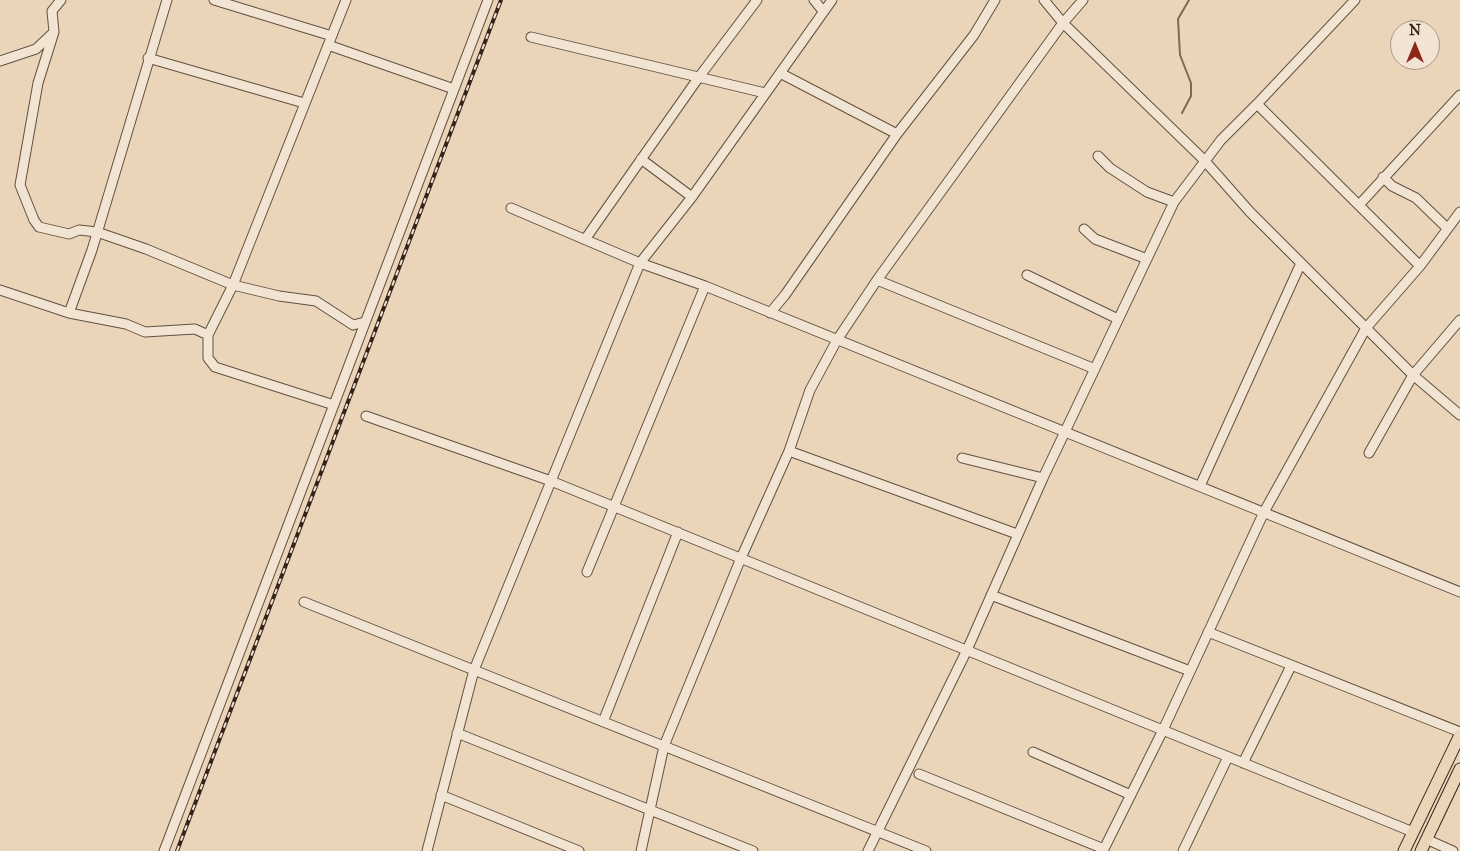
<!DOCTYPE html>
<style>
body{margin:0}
#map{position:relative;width:1460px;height:851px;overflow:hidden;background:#ead5b9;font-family:"IM FELL Great Primer",serif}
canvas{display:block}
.north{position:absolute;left:1390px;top:20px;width:50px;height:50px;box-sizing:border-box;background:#f1e4d2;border:1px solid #a69788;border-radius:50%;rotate:0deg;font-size:14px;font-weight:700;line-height:20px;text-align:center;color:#35241a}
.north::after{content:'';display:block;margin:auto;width:18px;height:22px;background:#8f2418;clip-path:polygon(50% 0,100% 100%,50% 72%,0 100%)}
</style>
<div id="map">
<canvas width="1460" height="851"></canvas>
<div class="north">N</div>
</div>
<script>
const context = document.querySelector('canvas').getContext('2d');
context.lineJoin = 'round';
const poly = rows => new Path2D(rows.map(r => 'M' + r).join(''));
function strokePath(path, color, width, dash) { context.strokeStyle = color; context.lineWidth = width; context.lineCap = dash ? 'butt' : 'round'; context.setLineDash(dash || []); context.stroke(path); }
strokePath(poly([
 [1182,113,1191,96,1191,83,1180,55,1178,19,1189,0]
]), '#7c6a59', 2);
const minor = poly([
 [214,0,332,36],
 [814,0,823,11],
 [1044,0,1063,23,1204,160,1250,212,1413,375,1460,415],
 [54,32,38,83,20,185,34,220,39,227,69,234,79,230,97,232,146,249,233,285,279,296,316,301,353,325,365,322],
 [531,37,765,93],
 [328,45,454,89],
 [148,58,304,103],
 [0,61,36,49,54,32,52,11,61,0],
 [780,73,897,134],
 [1257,104,1355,0],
 [1098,156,1110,168,1147,192,1174,202],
 [641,159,692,197],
 [1383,177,1392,186,1416,198,1447,228],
 [1359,205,1460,95],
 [511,208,640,263,705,286,1460,592],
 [1084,229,1095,239,1147,259],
 [586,238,699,77,757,0],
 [1027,275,1118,319],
 [877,280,1095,369],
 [0,290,69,313,126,324,145,332,195,329,208,335],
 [69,313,92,250,167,0],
 [770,313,785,295,897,134,974,35,995,0],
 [334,405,215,367,208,358,208,335,233,285,346,0],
 [366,416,551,481,1413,832],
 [789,451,1017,534],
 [1369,453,1413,375,1460,320],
 [962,458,1043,478],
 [1200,486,1301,263],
 [587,572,705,286],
 [991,595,1190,671],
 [304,602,926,851],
 [1208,632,1460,732],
 [603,722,678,532],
 [457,733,753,851],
 [1033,752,1131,795],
 [1243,763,1291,666],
 [919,774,1104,849],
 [441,795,579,851],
 [1426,839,1453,851],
 [164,851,488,0],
 [427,851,474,670,640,263,692,197,832,0],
 [641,851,664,746,741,558,789,451,810,390,837,340,877,280,1063,23,1083,0],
 [868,851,967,650,1043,478,1174,202,1221,140,1257,104,1420,266],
 [1103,851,1163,730,1264,512,1366,328,1420,266,1460,212],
 [1183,851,1228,757]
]);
const major = poly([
 [1404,851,1460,735],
 [1421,851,1460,769]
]);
strokePath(minor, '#625042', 11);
strokePath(major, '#35241a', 13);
strokePath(minor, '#f1e4d2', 9);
strokePath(major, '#ead5b9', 11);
const rail = poly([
 [177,851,501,0]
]);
strokePath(rail, '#35241a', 4);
strokePath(rail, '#f1e4d2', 2, [5.5]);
</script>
